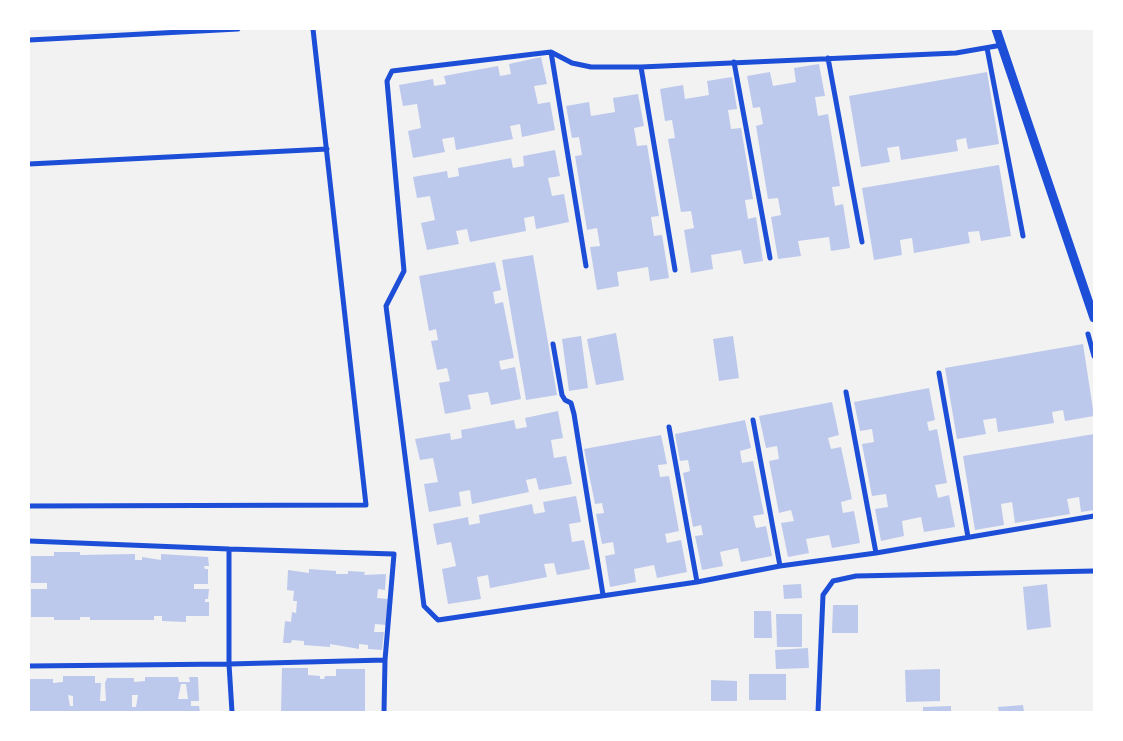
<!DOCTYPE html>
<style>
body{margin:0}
#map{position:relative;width:1123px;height:741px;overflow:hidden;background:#f2f2f2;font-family:"Roboto Condensed",sans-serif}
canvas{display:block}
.frame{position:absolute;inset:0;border:30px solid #fff;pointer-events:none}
</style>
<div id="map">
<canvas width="1123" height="741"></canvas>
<div class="frame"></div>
</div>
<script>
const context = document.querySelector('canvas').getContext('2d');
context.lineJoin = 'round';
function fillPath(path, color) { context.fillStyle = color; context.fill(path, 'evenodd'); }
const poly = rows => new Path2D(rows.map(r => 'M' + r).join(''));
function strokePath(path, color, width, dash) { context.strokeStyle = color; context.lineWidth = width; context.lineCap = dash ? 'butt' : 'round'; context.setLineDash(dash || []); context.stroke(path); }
fillPath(poly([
 [541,57,547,84,534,86,538,104,550,102,555,130,522,137,520,124,510,126,513,139,456,150,454,137,442,139,445,152,413,158,408,131,421,128,417,104,403,106,399,85,433,79,434,86,446,84,444,76,498,66,500,76,511,74,509,64],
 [819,64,825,96,815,97,818,116,828,114,840,186,832,187,835,206,843,204,850,248,831,251,829,237,798,241,801,256,778,259,771,217,781,215,778,198,768,199,756,126,763,124,760,107,753,108,747,76,770,72,773,86,796,82,794,68],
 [987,72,999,144,968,149,966,138,956,140,958,151,901,160,899,146,887,148,890,162,861,167,849,96],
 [732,77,737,109,728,110,731,129,741,128,753,199,745,200,748,219,756,217,763,261,744,264,741,250,711,255,713,269,691,273,684,230,694,228,691,211,681,212,668,139,675,138,672,120,665,121,660,89,683,85,685,99,709,95,707,81],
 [638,94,644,126,634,128,637,146,647,145,659,216,651,217,654,236,662,235,669,278,650,281,648,267,617,272,619,286,597,290,590,247,600,246,597,228,587,230,575,156,582,155,579,137,572,138,566,106,589,102,591,116,615,112,613,98],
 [555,150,560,176,548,178,552,196,564,194,569,222,536,229,534,216,524,218,526,231,470,242,467,229,456,231,459,244,427,250,421,223,435,220,430,196,417,198,413,177,447,171,448,178,459,176,458,168,511,158,513,168,524,166,523,156],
 [999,165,1011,236,981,241,979,231,968,232,970,243,914,253,912,238,900,240,902,255,874,260,862,188],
 [533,255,557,395,526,400,502,260],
 [495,262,501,290,493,292,495,304,503,302,514,358,499,361,501,370,515,367,521,399,491,405,488,392,468,395,471,409,445,414,439,383,450,381,447,368,437,370,431,341,438,340,436,329,429,331,419,276],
 [616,333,624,380,596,385,587,339],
 [581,336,588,388,569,391,562,339],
 [733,336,739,378,719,381,713,339],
 [1083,344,1094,416,1065,421,1063,410,1052,412,1054,423,998,432,996,418,983,420,986,434,957,439,945,368],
 [929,388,935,420,927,422,929,431,937,429,947,483,935,485,938,498,949,495,955,527,924,532,921,517,902,521,904,536,881,541,875,509,888,507,886,494,872,496,862,444,874,442,872,429,860,431,854,402],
 [832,402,839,435,828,438,831,449,841,447,852,499,841,502,843,513,854,511,860,543,832,548,829,535,806,539,809,553,788,557,781,523,794,521,791,510,779,513,769,461,779,459,777,446,766,448,759,416],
 [558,411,563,438,551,440,554,458,566,456,572,484,539,490,536,478,526,480,529,492,472,504,470,490,459,492,461,506,429,512,424,484,438,482,433,458,420,460,415,439,450,433,451,440,462,438,461,430,514,420,516,429,527,427,525,418],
 [745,420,751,448,740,451,742,463,753,461,764,514,753,516,756,528,766,526,772,556,741,562,738,548,720,552,723,566,702,570,695,536,703,535,701,525,693,527,683,473,690,471,688,460,680,461,675,434],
 [1094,434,1094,510,1081,512,1079,497,1067,499,1070,514,1015,523,1012,502,1001,504,1004,525,975,530,963,456],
 [661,435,667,464,658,465,660,477,669,476,679,531,665,534,667,543,681,540,687,572,657,578,654,565,634,569,636,582,610,587,605,556,615,554,613,542,602,544,596,514,604,513,602,503,595,504,584,449],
 [576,496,581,522,569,524,572,542,584,540,590,569,557,575,554,563,544,564,547,577,490,588,488,575,477,577,481,599,448,604,442,569,456,566,451,542,437,545,433,524,468,517,469,525,480,523,479,515,532,504,534,514,545,512,543,502],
 [54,552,80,552,80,555,135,554,135,560,142,560,142,557,161,560,161,554,208,557,209,566,204,566,205,569,208,569,208,584,194,584,194,589,209,589,208,599,205,599,205,602,209,602,209,616,186,616,186,622,162,621,162,616,154,616,154,620,90,620,90,617,80,617,80,620,54,620,54,617,31,617,31,589,47,589,47,583,31,583,31,556,54,556],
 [309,569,336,571,336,574,348,574,348,571,365,572,364,575,386,574,385,590,378,589,377,598,388,599,386,625,375,624,374,632,384,632,382,650,368,649,368,645,359,644,359,649,330,644,330,647,304,645,304,641,292,640,291,643,283,643,285,621,291,622,292,612,296,613,297,601,293,601,294,591,287,590,288,570,309,573],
 [801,584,802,598,784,599,783,585],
 [1047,584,1051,627,1027,630,1023,587],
 [833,605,858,605,858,633,832,633],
 [754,611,771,611,772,638,754,638],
 [776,614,802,614,802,647,777,647],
 [808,648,809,668,776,669,775,650],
 [282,668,308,668,308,675,320,676,320,679,324,679,325,676,336,676,336,669,365,669,365,712,281,712],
 [940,669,940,701,906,702,905,670],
 [749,674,786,674,786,700,749,700],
 [63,676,95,676,95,683,101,683,100,701,106,701,105,683,107,678,134,678,134,682,145,681,145,677,178,677,179,682,190,682,189,677,198,677,199,701,191,701,191,706,199,706,200,712,29,712,29,679,53,679,53,683,63,682],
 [181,684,186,684,188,699,178,699],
 [68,695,73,696,73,706,70,706],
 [132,695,138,695,136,707,132,707],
 [711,680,737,681,737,701,711,701],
 [1023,705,1024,712,999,712,998,707],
 [951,706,951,712,923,712,923,707]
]), '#bdc9ec');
strokePath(poly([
 [29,40,238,29],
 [1002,45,956,53,641,67,591,67,572,63,551,52,392,71,387,81,404,271,386,306,424,606,438,620,697,582,780,566,876,553,1094,516],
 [987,48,1023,236],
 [551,52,586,266],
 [828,58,862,242],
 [734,62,770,258],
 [641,67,675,270],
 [29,164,327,149],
 [1088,334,1094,356],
 [553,344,562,395,565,400,571,403,574,414,603,595],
 [939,373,968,537],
 [846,392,876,553],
 [753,420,780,566],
 [669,427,697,582],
 [29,506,366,505,313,29],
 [29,541,229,549,229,664,385,660],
 [229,549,394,554,385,660,384,712],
 [29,666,229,664,232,712],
 [818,712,823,595,833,581,856,576,1094,571]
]), '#1d4ed8', 5);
strokePath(poly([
 [996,29,1094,318]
]), '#1d4ed8', 9);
</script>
